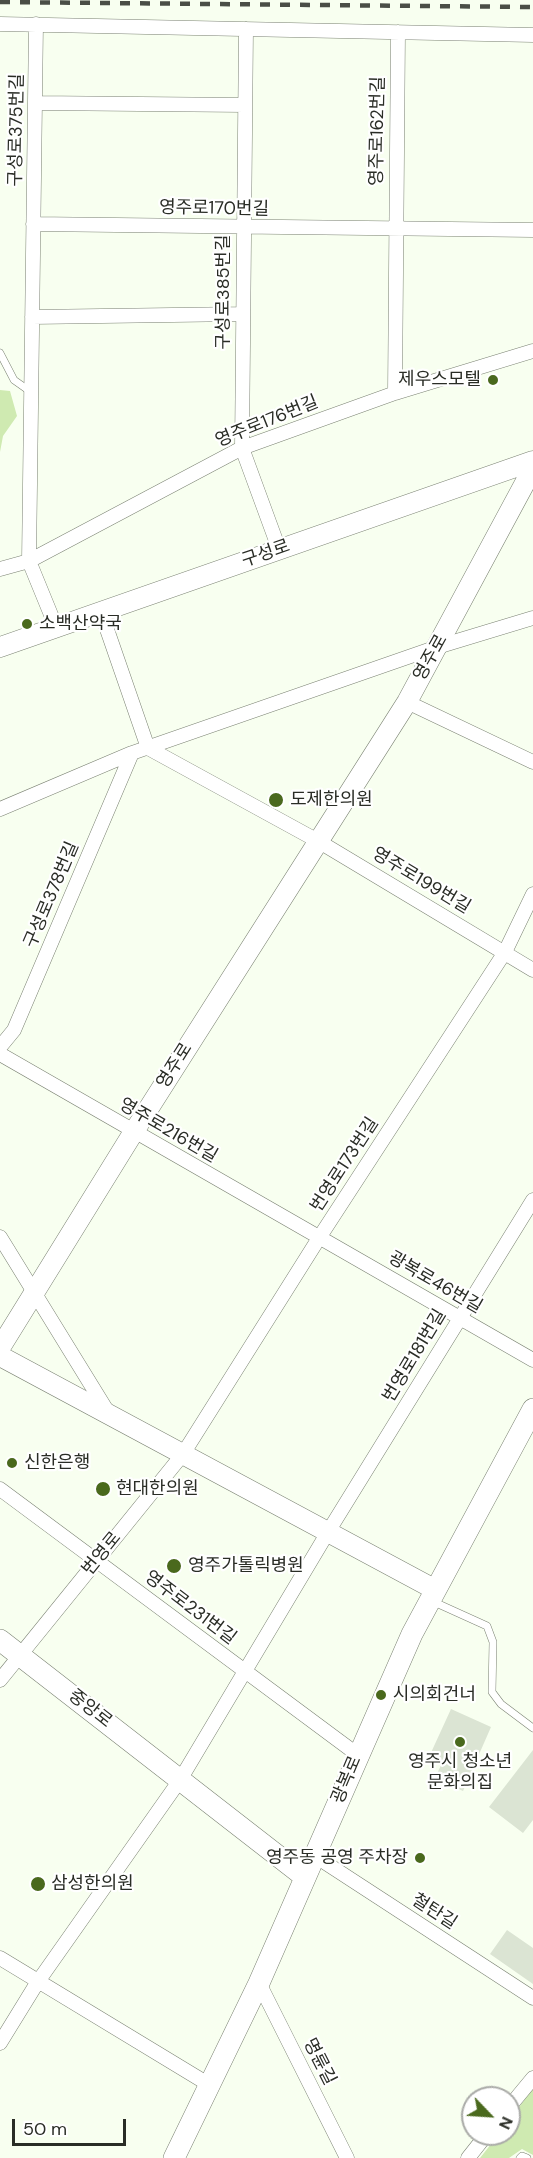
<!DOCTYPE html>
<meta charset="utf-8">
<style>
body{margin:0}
#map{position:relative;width:533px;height:2158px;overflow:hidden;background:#f8fff0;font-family:"DM Sans",sans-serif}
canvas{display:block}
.north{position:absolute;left:461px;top:2086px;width:60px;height:60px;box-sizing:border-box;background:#fff;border:2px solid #aaaba8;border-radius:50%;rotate:115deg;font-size:16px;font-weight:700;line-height:24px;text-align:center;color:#2a2d26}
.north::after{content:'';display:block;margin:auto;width:21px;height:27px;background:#4a691d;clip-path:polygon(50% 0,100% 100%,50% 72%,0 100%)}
.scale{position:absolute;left:12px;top:2119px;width:114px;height:27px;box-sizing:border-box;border:3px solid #2a2d26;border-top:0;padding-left:8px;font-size:18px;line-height:21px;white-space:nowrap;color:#2a2d26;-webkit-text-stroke:4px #fff;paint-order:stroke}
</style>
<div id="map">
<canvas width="533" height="2158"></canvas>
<div class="north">N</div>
<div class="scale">50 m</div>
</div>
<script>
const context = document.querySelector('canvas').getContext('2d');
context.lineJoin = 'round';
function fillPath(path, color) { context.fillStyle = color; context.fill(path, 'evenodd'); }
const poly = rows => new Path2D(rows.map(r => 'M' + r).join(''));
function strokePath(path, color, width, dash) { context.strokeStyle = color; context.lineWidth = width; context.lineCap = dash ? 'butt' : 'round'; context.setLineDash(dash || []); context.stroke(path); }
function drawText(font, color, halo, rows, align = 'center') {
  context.font = font + ' "DM Sans","Noto Sans KR",sans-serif'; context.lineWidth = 4.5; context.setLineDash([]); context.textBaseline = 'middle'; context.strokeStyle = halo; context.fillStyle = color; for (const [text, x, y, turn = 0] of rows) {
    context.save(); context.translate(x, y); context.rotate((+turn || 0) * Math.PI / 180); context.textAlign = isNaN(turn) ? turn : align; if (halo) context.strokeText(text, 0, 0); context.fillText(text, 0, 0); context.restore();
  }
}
fillPath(poly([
 [0,390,10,391,17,416,3,436,0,452],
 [533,2088,533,2155,522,2149,509,2158,480,2158,499,2134,509,2134,509,2121]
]), '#cfeab1');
fillPath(poly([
 [451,1709,491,1727,463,1791,435,1778,442,1763,429,1757],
 [533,1750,533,1820,523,1833,489,1807],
 [507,1930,533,1948,533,1984,490,1954]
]), '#dbe4d3');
const lane = poly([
 [0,353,14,380,31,392],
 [434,1602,487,1626,493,1642,492,1692,501,1704,533,1728],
 [520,2158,522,2156,527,2158]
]);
const street = poly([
 [0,24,533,35],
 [36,24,29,561,56,627],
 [246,29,242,448,279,549],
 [35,103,245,105],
 [33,224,533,230],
 [32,317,242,314],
 [395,393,398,32],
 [0,569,29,561,242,448,395,393,533,351],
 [101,612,148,748,318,841,533,970],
 [407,702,533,762],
 [0,809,132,753,437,647,533,618],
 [0,1047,14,1030,132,753],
 [0,1054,533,1360],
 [0,1237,109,1414],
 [0,1489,358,1755],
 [0,1680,183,1454,319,1238,505,952,533,894],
 [315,1856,533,1998],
 [0,1958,208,2084],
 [259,1983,347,2158],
 [0,2043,37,1983,180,1780,328,1532,533,1200],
 [509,2107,533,2078],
 [468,2158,487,2134]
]);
const secondary = poly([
 [0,647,533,461],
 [0,1348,133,1133,407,702,533,468],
 [0,1356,434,1589]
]);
const primary = poly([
 [0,1640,305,1877],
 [174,2158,259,1983,412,1634,533,1409]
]);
strokePath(lane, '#7b8273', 8);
strokePath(street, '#7b8273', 15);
strokePath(secondary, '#7b8273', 21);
strokePath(primary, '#7b8273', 22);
strokePath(lane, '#fff', 7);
strokePath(street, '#fff', 14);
strokePath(secondary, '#fff', 20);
strokePath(primary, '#fff', 21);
strokePath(poly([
 [0,2,533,7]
]), '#4a4e46', 4.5, [10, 10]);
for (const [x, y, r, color] of [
 [493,380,6,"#4a691d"],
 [27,624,6,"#4a691d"],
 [276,800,8,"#4a691d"],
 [12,1463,6,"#4a691d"],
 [103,1489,8,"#4a691d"],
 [174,1566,8,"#4a691d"],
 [381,1695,6,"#4a691d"],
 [460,1742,6,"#4a691d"],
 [420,1858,6,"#4a691d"],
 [38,1884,8,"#4a691d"]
]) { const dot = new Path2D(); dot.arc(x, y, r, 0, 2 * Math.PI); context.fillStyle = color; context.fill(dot); strokePath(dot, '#fff', 2); }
drawText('18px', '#2a2d26', '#fff', [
 ["구성로375번길",17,130,-89],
 ["영주로162번길",378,131,-89],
 ["영주로170번길",214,209,1],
 ["구성로385번길",224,292,-90],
 ["영주로176번길",267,422,-22],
 ["구성로",266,554,-19],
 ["영주로",431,658,-61],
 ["영주로199번길",421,881,31],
 ["구성로378번길",52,895,-67],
 ["영주로",175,1066,-58],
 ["영주로216번길",168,1131,30],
 ["번영로173번길",345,1165,-57],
 ["광복로46번길",435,1283,30],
 ["번영로181번길",415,1356,-59],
 ["번영로",102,1554,-51],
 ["영주로231번길",190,1608,37],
 ["중앙로",90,1709,38],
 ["광복로",347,1780,-67],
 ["철탄길",434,1912,33],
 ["명륜길",319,2062,63]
]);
drawText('18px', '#2a2d26', '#fff', [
 ["제우스모텔",481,380,"right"],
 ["소백산약국",39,624],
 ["도제한의원",290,800],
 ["신한은행",24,1463],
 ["현대한의원",116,1489],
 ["영주가톨릭병원",188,1566],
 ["시의회건너",393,1695],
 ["영주시 청소년",460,1762,"center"],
 ["문화의집",460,1783,"center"],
 ["영주동 공영 주차장",408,1858,"right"],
 ["삼성한의원",51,1884]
], 'left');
</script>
